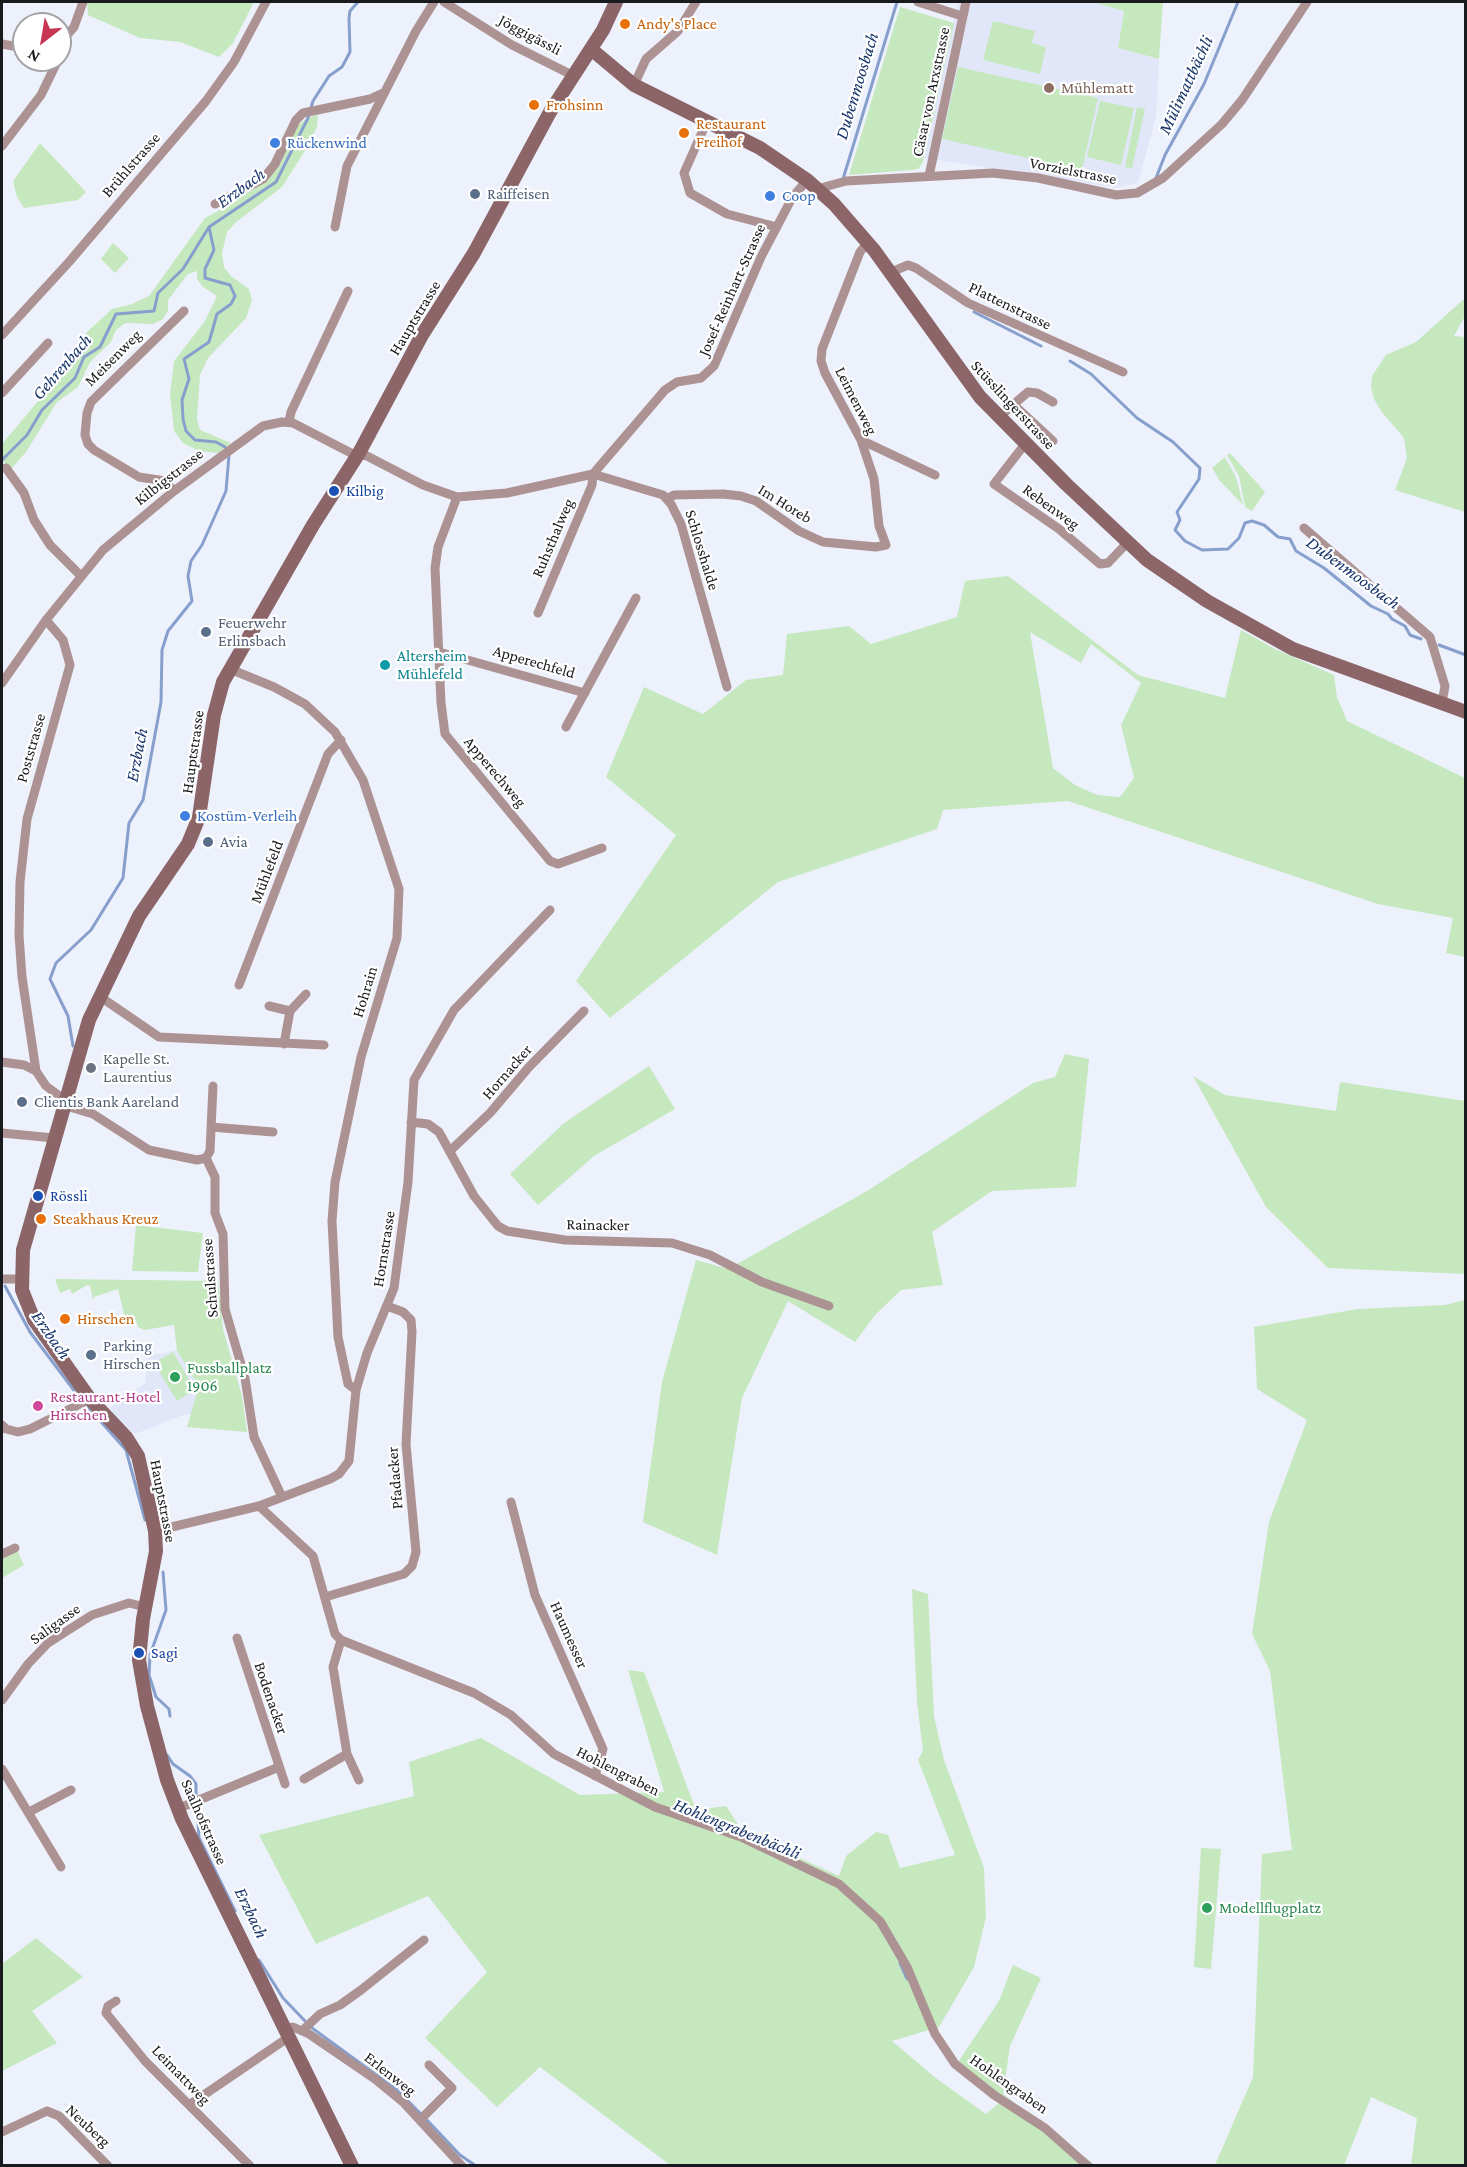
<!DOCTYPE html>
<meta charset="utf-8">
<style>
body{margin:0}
#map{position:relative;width:1467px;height:2167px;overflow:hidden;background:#edf1fc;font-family:"Crimson Pro",serif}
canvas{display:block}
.frame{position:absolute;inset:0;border:3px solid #191a1e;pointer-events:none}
.north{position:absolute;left:12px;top:12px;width:60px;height:60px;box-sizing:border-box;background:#fff;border:2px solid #a3a3a5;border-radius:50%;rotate:211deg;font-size:16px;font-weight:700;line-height:24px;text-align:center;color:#191a1e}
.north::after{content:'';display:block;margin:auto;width:21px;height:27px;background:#c63653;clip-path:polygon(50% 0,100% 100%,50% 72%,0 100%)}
</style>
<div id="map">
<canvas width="1467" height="2167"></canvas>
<div class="frame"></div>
<div class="north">N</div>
</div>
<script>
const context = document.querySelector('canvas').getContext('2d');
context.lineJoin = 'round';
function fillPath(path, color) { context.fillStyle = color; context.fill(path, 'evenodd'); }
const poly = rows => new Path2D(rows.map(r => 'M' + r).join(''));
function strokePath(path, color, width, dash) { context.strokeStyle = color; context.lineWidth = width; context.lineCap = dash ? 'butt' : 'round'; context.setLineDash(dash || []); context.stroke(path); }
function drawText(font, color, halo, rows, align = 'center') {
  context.font = font + ' "Crimson Pro",serif'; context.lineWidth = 4.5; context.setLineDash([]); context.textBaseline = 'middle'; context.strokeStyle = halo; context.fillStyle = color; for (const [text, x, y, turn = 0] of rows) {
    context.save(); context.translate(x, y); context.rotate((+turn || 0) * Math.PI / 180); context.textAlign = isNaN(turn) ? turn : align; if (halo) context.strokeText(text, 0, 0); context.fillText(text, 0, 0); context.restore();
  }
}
fillPath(poly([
 [958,2,1092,2,1124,11,1118,48,1159,59,1156,117,1138,183,1116,188,924,158],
 [226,1341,243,1408,183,1415,135,1434,112,1413,111,1407,145,1383,148,1356]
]), '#e1e7f9');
fillPath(poly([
 [87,2,254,2,233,43,219,57,180,42,140,38,88,15],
 [1092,2,1163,2,1159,59,1118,48,1124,11],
 [900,7,954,23,923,162,918,169,911,170,849,175],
 [993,21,1035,31,1032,43,1046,47,1040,74,983,60],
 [958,67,1098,98,1082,170,942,139],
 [1100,101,1134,108,1121,165,1087,157],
 [1137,107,1145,109,1132,168,1125,167],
 [318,115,317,127,303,154,282,187,236,222,227,232,222,253,224,267,231,276,249,289,252,300,246,318,208,358,200,375,197,419,200,430,231,443,218,453,199,451,183,443,174,431,170,394,174,361,205,321,217,296,203,287,197,279,197,271,188,274,168,300,168,311,163,319,153,324,125,323,116,330,111,342,90,362,78,387,57,402,26,452,10,470,2,459,2,444,60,375,87,332,112,309,132,304,149,296,205,218,233,203,266,180,281,163,295,128,307,118],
 [40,143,86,192,78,200,24,208,17,197,13,181],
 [113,243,129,258,115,273,101,259],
 [1465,298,1465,316,1454,336,1465,337,1465,512,1395,490,1407,458,1404,438,1381,411,1374,399,1371,387,1372,376,1386,355,1416,342],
 [1230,453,1265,492,1252,511,1245,507,1239,476,1227,455],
 [1225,457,1236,477,1243,505,1220,481,1212,468],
 [1008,576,1138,675,1225,698,1241,630,1275,649,1334,675,1337,697,1347,721,1465,778,1465,957,1446,953,1453,918,1378,904,1068,801,943,810,937,829,778,882,610,1018,576,981,676,835,606,777,644,687,703,714,746,680,783,675,787,634,849,626,871,644,957,617,965,581],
 [1030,632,1081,663,1091,644,1141,683,1121,725,1134,778,1120,797,1097,795,1075,785,1053,768],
 [1065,1054,1089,1059,1076,1187,992,1191,932,1232,943,1285,901,1290,875,1315,855,1342,788,1301,742,1398,717,1555,643,1522,662,1382,696,1260,728,1269,867,1191,1033,1083,1055,1077],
 [649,1066,675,1109,594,1156,538,1205,510,1174,564,1123],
 [1193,1076,1225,1095,1336,1111,1340,1082,1465,1101,1465,1274,1328,1268,1266,1207],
 [136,1225,203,1233,198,1272,132,1271],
 [55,1279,218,1281,223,1329,242,1396,247,1432,187,1427,199,1386,177,1351,174,1325,144,1330,138,1327,134,1315,125,1318,118,1289,94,1297,93,1300,90,1286,87,1285,72,1294,70,1289,60,1293],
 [1465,1300,1465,2165,1411,2165,1417,2118,1371,2097,1344,2165,1215,2165,1253,2077,1262,1854,1292,1850,1270,1671,1252,1634,1269,1522,1307,1420,1257,1389,1254,1327,1358,1309,1445,1305],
 [173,1352,195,1390,177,1401,154,1363],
 [17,1550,24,1565,2,1578,2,1557],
 [912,1589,928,1594,934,1716,944,1760,984,1868,986,1917,974,1967,939,2027,892,2041,937,2079,986,2114,999,2103,954,2068,999,2001,1013,1965,1041,1978,1010,2046,1003,2094,1095,2165,670,2165,540,2067,497,2107,425,2038,487,1972,428,1896,316,1944,259,1835,414,1796,409,1762,481,1738,580,1795,664,1792,628,1670,644,1672,696,1810,726,1806,743,1832,839,1876,846,1856,876,1832,888,1835,900,1868,955,1855,918,1760,923,1750,917,1703],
 [1201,1848,1221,1849,1211,1969,1194,1967],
 [36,1938,83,1977,32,2011,57,2043,2,2071,2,1964]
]), '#c5e8be');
strokePath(poly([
 [1156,178,1165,155,1204,84,1238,2],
 [843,179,897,2],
 [974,312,1041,346],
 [1070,361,1091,374,1137,418,1173,442,1200,468,1199,479,1177,512,1180,520,1175,530,1185,541,1202,550,1228,549,1239,538,1245,523,1252,521,1264,525,1278,537,1290,539,1296,551,1324,568,1371,606,1388,614,1392,619,1405,626,1410,635,1421,639],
 [225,447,216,442,195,440,186,431,183,419,182,400,189,379,184,359,209,342,217,314,231,304,235,296,230,285,205,278,205,269,214,250,209,227,276,182,308,118,313,101,329,76,342,67,350,52,349,18,350,11,358,2],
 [2,460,27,435,42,410,75,378,84,357,100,347,116,314,154,311,158,293,183,269,209,227],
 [1439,645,1466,655],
 [73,1046,68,1016,50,979,56,963,91,930,123,878,129,823,143,800,161,702,162,650,168,631,192,601,188,576,191,561,202,545,226,491,229,455],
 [5,1286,30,1332,79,1397],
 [88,1407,126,1450,145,1520],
 [163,1572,166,1610,150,1655,149,1675,156,1697,169,1709,170,1716],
 [167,1755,173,1764,190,1776,196,1784,196,1797],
 [197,1806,199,1838,235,1911],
 [259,1960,283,1998,305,2021],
 [900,1963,907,1979],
 [312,2028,397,2090,421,2114],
 [426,2119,460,2155,476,2166]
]), '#869fcc', 3);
strokePath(poly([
 [444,2,512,45,572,75],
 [918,2,962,16],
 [60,43,74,27,83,2],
 [2,44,24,48],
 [634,85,646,59,678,31,696,2],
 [707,121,684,173,690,193,727,214,777,227],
 [2,146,41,95,58,60],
 [929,176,966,2],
 [817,189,846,181,993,173,1038,178,1116,195,1137,193,1163,178,1222,124,1242,100,1307,2],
 [215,204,263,179,275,164,296,120,303,113,370,99,385,92],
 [335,227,347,166,416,31,434,2],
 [889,273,908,265,916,268,968,303,1123,372],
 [2,335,69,262,206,101,234,62,266,2],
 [2,393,48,343],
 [1013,404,1053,441],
 [999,417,1028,392,1037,393,1053,402],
 [289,422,291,412,348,291],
 [861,440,935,475],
 [1025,444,994,484,1059,529,1100,564,1108,563,1127,543],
 [6,468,24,493,34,520,50,545,81,576],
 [174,491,165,481,139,477,94,450,88,444,85,435,87,413,91,402,184,311],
 [457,497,438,547,435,568,441,703,445,734,550,861,558,864,602,848],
 [668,498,674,495,723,494,741,496,756,501,799,531,823,542,876,547,886,545,879,526,874,479,861,440,825,373,821,361,822,349,860,252,868,242],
 [1304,528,1430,637,1445,686,1442,703],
 [538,613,592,485,593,474,663,495,671,504,681,524,727,687],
 [439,652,585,693],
 [230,669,274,687,305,704,335,732,363,780,399,889,397,938,361,1057,335,1182,332,1221,338,1337,348,1384,356,1390],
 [2,683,46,620,103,550,174,491,263,426,282,422,293,423,351,453,367,456,423,485,457,497,507,493,593,474,665,390,677,382,701,378,714,366,761,257,792,198,807,180],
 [566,727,636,598],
 [239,985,328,754,341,740],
 [99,996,159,1037,324,1045],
 [269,1006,290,1011],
 [284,1044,290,1011,306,994],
 [2,1062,24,1065,36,1071,46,1086,65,1100],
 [36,1071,22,977,19,935,20,882,27,819,70,665,63,640,46,620],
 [63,1105,93,1114,149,1150,197,1160,206,1158,210,1151,213,1086],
 [411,1122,428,1124,439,1132,474,1196,498,1226,507,1231,565,1240,672,1243,710,1255,762,1282,829,1306],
 [211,1127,273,1132],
 [2,1133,54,1138],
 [451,1150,490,1113,529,1067,584,1011],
 [206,1158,215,1177,215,1213,223,1234,225,1309,245,1378,254,1437,282,1497],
 [2,1279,20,1279],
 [2,1425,6,1429,18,1432,30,1429,90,1399],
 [511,1502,535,1595,603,1749,595,1776],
 [259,1506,313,1556,335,1634,341,1640,474,1693,511,1715,554,1754,655,1807,741,1837,839,1884,880,1921,907,1967,935,2034,955,2064,994,2095,1045,2128,1088,2166],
 [155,1531,259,1506,330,1479,339,1474,349,1461,356,1390,367,1353,394,1288,408,1182,414,1080,454,1010,550,910],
 [2,1554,15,1548],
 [325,1597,404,1574,412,1566,416,1552,406,1444,412,1332,411,1320,403,1312,387,1306],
 [237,1638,285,1784],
 [341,1640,333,1667,347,1754,359,1780],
 [2,1700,28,1664,48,1643,92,1615,129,1603,145,1607],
 [2,1769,61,1867],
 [304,1779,347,1754],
 [177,1809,279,1767],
 [29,1812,71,1790],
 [116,2001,108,2006,106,2013,145,2061,250,2166],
 [285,2030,293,2027,309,2034,375,2079,403,2102,462,2166],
 [303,2030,320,2014,340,2005,361,1990,424,1940],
 [189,2105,289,2037],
 [420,2120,452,2088,429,2065],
 [2,2132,47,2111,59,2116,108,2166]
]), '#ad9294', 9);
strokePath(poly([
 [591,49,634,85,760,148,807,180,834,204,874,250,980,397,1066,484,1147,560,1207,601,1293,649,1466,712],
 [352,2166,182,1819,167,1780,147,1706,139,1660,143,1619,156,1551,155,1531,138,1456,126,1437,90,1399,34,1320,22,1290,23,1250,89,1020,139,916,188,844,199,817,214,715,223,682,313,525,359,453,422,335,474,253,550,112,603,30,616,2]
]), '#8b6567', 14);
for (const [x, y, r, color] of [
 [625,24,6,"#e8710a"],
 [1049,88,6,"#8d6e63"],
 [534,105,6,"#e8710a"],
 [684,133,6,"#e8710a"],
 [275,143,6,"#3f7fe0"],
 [475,194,6,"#5c6f8a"],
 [770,196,6,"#3f7fe0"],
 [334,491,6,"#1a4fb4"],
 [206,632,6,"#5c6f8a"],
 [385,665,6,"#0f9aa8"],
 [185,816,6,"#3f7fe0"],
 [208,842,6,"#5c6f8a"],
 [91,1068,6,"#6b7280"],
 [22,1102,6,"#5c6f8a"],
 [38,1196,6,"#1a4fb4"],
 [41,1219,6,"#e8710a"],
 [65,1319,6,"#e8710a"],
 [91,1355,6,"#5c6f8a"],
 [175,1377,6,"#2e9e5b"],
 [38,1406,6,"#d1479c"],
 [139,1653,6,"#1a4fb4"],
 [1207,1908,6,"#2e9e5b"]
]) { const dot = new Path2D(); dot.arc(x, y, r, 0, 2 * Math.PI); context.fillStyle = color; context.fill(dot); strokePath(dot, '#fff', 2); }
drawText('16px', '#c56008', '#fff', [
 ["Andy's Place",637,24],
 ["Frohsinn",546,105],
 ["Restaurant",696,124],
 ["Freihof",696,142],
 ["Steakhaus Kreuz",53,1219],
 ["Hirschen",77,1319]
], 'left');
drawText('16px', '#191a1e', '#fff', [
 ["Jöggigässli",530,35,28],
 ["Cäsar von Arxstrasse",931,92,-78],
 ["Brühlstrasse",131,165,-49],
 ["Vorzielstrasse",1073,171,11],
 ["Josef-Reinhart-Strasse",732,290,-66],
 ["Plattenstrasse",1010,306,26],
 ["Hauptstrasse",415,318,-59],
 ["Meisenweg",113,358,-45],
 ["Leimenweg",856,401,63],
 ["Stüsslingerstrasse",1013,405,47],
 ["Kilbigstrasse",169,477,-38],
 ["Im Horeb",785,504,32],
 ["Rebenweg",1051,507,36],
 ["Ruhsthalweg",553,538,-67],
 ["Schlosshalde",702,550,73],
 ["Apperechfeld",534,662,16],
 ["Poststrasse",31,748,-74],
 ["Hauptstrasse",193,752,-82],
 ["Apperechweg",495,772,50],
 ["Mühlefeld",267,872,-69],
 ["Hohrain",365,992,-73],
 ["Hornacker",507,1072,-49],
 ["Rainacker",598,1225,1],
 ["Hornstrasse",384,1249,-81],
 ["Schulstrasse",210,1278,-94],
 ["Pfadacker",395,1478,-95],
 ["Hauptstrasse",163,1501,79],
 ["Saligasse",55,1624,-36],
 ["Haumesser",569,1635,66],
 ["Bodenacker",271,1698,71],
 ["Hohlengraben",618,1771,27],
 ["Saalhofstrasse",204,1822,66],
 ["Erlenweg",390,2074,38],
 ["Leimattweg",181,2075,46],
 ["Hohlengraben",1009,2084,35],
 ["Neuberg",88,2126,43]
]);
drawText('16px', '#785e54', '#fff', [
 ["Mühlematt",1061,88]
], 'left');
drawText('16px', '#366cbe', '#fff', [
 ["Rückenwind",287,143],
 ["Coop",782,196],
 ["Kostüm-Verleih",197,816]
], 'left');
drawText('16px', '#4e5e75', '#fff', [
 ["Raiffeisen",487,194],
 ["Feuerwehr",218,623],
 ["Erlinsbach",218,641],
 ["Avia",220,842],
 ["Clientis Bank Aareland",34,1102],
 ["Parking",103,1346],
 ["Hirschen",103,1364]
], 'left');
drawText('16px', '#164399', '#fff', [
 ["Kilbig",346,491],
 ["Rössli",50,1196],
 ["Sagi",151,1653]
], 'left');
drawText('16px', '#0d838f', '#fff', [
 ["Altersheim",397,656],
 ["Mühlefeld",397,674]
], 'left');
drawText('16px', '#5b616d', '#fff', [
 ["Kapelle St.",103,1059],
 ["Laurentius",103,1077]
], 'left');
drawText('16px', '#27864d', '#fff', [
 ["Fussballplatz",187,1368],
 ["1906",187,1386],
 ["Modellflugplatz",1219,1908]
], 'left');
drawText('16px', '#b23c85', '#fff', [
 ["Restaurant-Hotel",50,1397],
 ["Hirschen",50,1415]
], 'left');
drawText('italic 18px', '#17356b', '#fff', [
 ["Mülimattbächli",1186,85,-65],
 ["Dubenmoosbach",857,86,-73],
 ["Erzbach",241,188,-36],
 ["Gehrenbach",62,367,-49],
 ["Dubenmoosbach",1353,573,36],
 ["Erzbach",137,755,-79],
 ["Erzbach",51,1335,55],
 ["Hohlengrabenbächli",737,1829,22],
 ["Erzbach",251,1913,64]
]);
</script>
